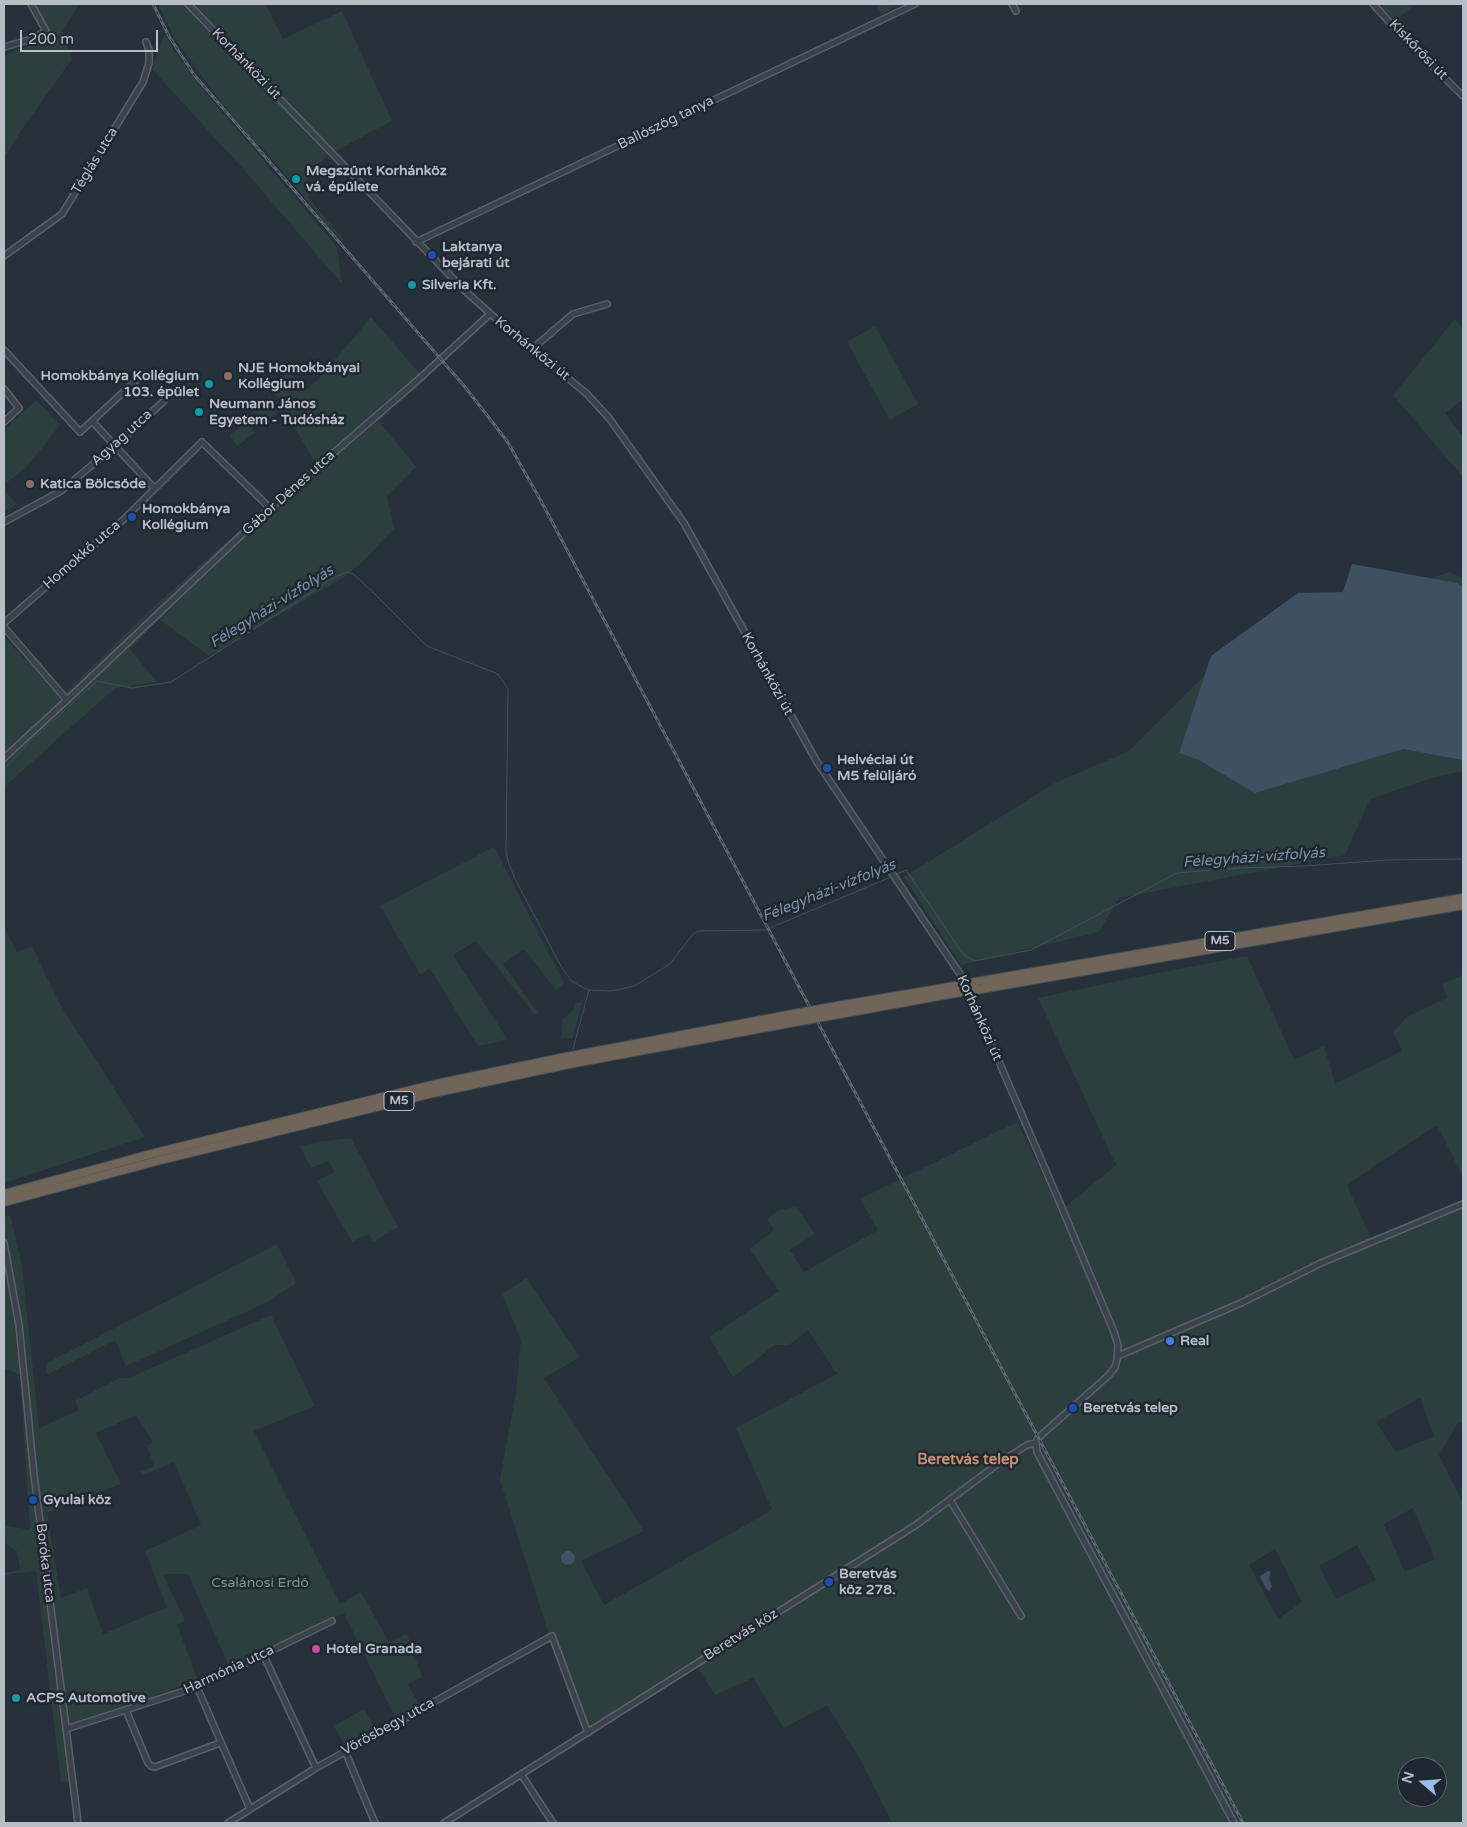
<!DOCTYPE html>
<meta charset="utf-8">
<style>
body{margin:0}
#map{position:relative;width:1467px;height:1827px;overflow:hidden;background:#27313b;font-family:"Varela Round",sans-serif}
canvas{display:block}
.frame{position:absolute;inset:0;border:5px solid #b6bec6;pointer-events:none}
.north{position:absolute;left:1397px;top:1757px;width:50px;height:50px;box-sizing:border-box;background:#1f2830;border:1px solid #5b646c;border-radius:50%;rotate:288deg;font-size:14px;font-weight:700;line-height:20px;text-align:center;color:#b6bec6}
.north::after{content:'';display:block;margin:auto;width:18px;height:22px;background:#96bdec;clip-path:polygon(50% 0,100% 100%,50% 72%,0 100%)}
.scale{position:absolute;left:20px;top:30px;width:138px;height:22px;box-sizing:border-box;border:2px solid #b6bec6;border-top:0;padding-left:6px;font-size:15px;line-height:18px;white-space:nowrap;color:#b6bec6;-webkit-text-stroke:4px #1f2830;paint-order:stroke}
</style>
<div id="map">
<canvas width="1467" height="1827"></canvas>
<div class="frame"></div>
<div class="north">N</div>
<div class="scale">200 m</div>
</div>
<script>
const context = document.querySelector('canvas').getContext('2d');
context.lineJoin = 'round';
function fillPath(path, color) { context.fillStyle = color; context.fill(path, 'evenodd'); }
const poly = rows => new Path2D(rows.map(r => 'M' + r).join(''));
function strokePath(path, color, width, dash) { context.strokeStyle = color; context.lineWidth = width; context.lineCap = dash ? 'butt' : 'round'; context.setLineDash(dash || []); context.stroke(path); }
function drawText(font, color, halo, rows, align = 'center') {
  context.font = font + ' "Varela Round",sans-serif'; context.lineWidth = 5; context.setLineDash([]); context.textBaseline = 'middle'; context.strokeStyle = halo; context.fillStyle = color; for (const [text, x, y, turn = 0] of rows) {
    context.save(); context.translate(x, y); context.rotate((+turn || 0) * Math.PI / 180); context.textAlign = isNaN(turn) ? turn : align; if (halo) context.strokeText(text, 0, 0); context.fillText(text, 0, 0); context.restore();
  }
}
fillPath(poly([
 [34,4,79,4,62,32,72,59,23,128,4,158,4,56,53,35],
 [158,4,266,4,283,39,342,11,392,121,326,156,306,177,315,188,308,197,343,239,341,241,260,145,256,145,214,93,174,37],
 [876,4,902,4,881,14],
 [1379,4,1415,4,1395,22],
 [165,33,174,51,204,91,337,247,342,284,245,171,152,69],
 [371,317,425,380,379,421,416,467,387,496,394,529,360,564,347,575,209,656,159,619,130,649,157,682,115,688,4,787,4,639,5,638,61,697,149,611,315,463,284,409,286,407,269,389,288,372,306,390,318,380],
 [1455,319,1463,329,1463,399,1445,413,1463,438,1463,477,1393,395],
 [875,326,918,404,890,420,847,342],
 [270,396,281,409,261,427,250,415],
 [36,400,60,425,27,467,6,483,4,480,4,430],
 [246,422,255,432,238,446,229,436],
 [4,490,17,504,4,513],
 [1449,572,1463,578,1463,771,1432,778,1370,799,1345,855,1119,898,1099,932,961,965,904,877,1055,783,1129,751,1229,651],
 [494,847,564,983,556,990,524,949,503,964,538,1013,535,1015,476,941,453,955,508,1040,478,1046,430,969,420,974,380,906],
 [4,927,17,952,32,946,58,1001,145,1137,4,1183],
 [1247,956,1294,1060,1324,1046,1335,1084,1402,1051,1393,1032,1408,1016,1447,998,1442,984,1463,975,1463,1177,1437,1125,1374,1166,1347,1185,1374,1245,1463,1205,1463,1244,1461,1245,1463,1249,1463,1421,1457,1424,1439,1455,1463,1503,1463,1823,892,1823,860,1759,827,1705,784,1728,753,1678,715,1695,693,1660,585,1730,550,1638,500,1480,516,1392,521,1340,502,1294,526,1278,580,1357,544,1378,644,1531,581,1561,604,1605,772,1510,736,1428,837,1374,808,1330,789,1345,775,1345,733,1377,709,1337,779,1291,750,1249,774,1230,767,1219,778,1210,796,1207,815,1234,790,1250,804,1272,878,1230,860,1199,1017,1122,1060,1211,1116,1165,1038,998,1132,978],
 [1420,1398,1434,1436,1396,1452,1376,1422],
 [1413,1508,1435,1559,1405,1572,1384,1524],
 [1357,1545,1376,1580,1336,1599,1319,1566],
 [1275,1549,1302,1602,1278,1619,1249,1565],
 [1407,1767,1437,1767,1437,1797,1407,1797],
 [582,1002,573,1038,561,1038,563,1019,574,1009,576,1003],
 [351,1138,398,1227,373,1242,369,1234,352,1242,317,1181,335,1172,328,1161,311,1168,300,1146,318,1142],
 [10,1215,22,1266,39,1428,79,1410,75,1401,120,1378,129,1378,271,1315,315,1406,254,1431,340,1604,361,1592,389,1642,407,1634,422,1677,408,1684,421,1708,397,1722,344,1613,230,1668,188,1574,163,1574,185,1621,177,1625,198,1680,172,1689,171,1694,69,1724,75,1781,61,1782,36,1571,4,1575,4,1573,20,1570,17,1551,6,1544,4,1525,30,1530,20,1375,4,1368,4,1217],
 [136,1415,153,1442,147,1446,154,1466,140,1472,142,1476,174,1462,201,1525,145,1551,167,1607,103,1634,87,1588,61,1598,47,1513,121,1484,96,1433],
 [277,1244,296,1283,268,1302,126,1366,115,1340,46,1375,47,1363],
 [364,1709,376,1730,346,1747,334,1726]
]), '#2c3f3e');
fillPath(poly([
 [1352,564,1457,583,1463,588,1463,760,1403,749,1255,793,1199,760,1179,753,1211,656,1298,593,1343,592],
 '561 1558a7 7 0 1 1 14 0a7 7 0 1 1-14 0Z',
 [1268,1571,1271,1572,1269,1578,1272,1586,1269,1591,1266,1589,1260,1576]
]), '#3e5062');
strokePath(poly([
 [4,769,35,737,97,681,132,688,171,682,335,577,347,572,353,574,374,593,427,646,498,674,508,689,506,852,508,861,515,879,562,968,572,981,580,986,589,990,612,991,634,986,670,964,693,934,698,931,765,930,891,877],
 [895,875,906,870,963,954,974,961,1031,950,1177,873,1238,868,1305,866,1387,860,1463,859],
 [573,1049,589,990]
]), '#3e5062', 1);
const minor = poly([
 [188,4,464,290,511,332,586,393,609,418,684,523,817,762,960,974,978,1013,1059,1201,1114,1332,1118,1345,1117,1360,1115,1367,1108,1376,1038,1438,1036,1443],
 [1012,4,1016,11],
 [1373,4,1408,42,1463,96],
 [4,47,32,39,46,31,31,4],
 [416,242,915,4],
 [4,256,62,214,143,82,149,63,149,50,146,42],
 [532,349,573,314,607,304],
 [4,350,80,432,92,421,154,488],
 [4,389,19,408,4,422],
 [92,421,143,374],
 [4,522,61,491,115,446,164,401],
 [4,623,123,520,202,442,270,508],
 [4,627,67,700],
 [4,758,67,700,270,508,419,379,490,314],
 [4,1243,19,1325,34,1475,78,1823],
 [1118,1356,1241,1303,1321,1263,1463,1204],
 [1036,1443,1037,1452,1234,1823],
 [950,1500,1021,1616],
 [263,1654,316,1768],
 [197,1687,250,1809],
 [126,1710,148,1763,151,1766,155,1767,220,1743],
 [66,1729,197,1687,332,1621],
 [345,1751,375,1823],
 [521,1774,553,1823],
 [228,1823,316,1768,552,1636,588,1733],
 [444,1823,916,1525,999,1463,1027,1445,1036,1443]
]);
const highway = poly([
 [976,982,1463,898],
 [981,989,1463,905],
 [843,1005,950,987],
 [845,1013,955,993],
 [4,1194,155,1153,432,1085,561,1058,799,1013],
 [4,1202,157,1161,433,1093,569,1064,800,1021]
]);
strokePath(minor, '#586169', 8);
strokePath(highway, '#454e56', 10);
strokePath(minor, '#3a434b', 5);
strokePath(highway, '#706558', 8);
const rail = poly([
 [153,4,170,38,195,76,465,387,507,441,541,501,1243,1823]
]);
strokePath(rail, '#5d6772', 3);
strokePath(rail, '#1f2830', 1, [4]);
const highwayBridge = poly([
 [950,987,976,982],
 [955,993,981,989],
 [799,1013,843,1005],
 [800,1021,845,1013]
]);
strokePath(highwayBridge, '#454e56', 10, []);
strokePath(highwayBridge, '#706558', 8);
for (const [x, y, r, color] of [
 [296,179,5,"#0f9aa8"],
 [432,255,5,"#1a4fb4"],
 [412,285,5,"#0f9aa8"],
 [228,376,5,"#8d6e63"],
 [209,384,5,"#0f9aa8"],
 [199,412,5,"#0f9aa8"],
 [30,484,5,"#8d6e63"],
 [132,517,5,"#1a4fb4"],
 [827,768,5,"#1a4fb4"],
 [1170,1341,5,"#3f7fe0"],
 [1073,1408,5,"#1a4fb4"],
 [33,1500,5,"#1a4fb4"],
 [829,1582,5,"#1a4fb4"],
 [316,1649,5,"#d1479c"],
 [16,1698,5,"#0f9aa8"]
]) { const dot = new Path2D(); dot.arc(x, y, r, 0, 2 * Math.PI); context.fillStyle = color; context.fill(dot); strokePath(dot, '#1f2830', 2); }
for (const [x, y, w] of [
 [1220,941,30],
 [399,1101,30]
]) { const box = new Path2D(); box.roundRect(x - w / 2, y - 9.5, w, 19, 4); context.fillStyle = '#1f2830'; context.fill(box); strokePath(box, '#b6bec6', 1); }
drawText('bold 12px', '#b6bec6', null, [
 ["M5",1220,941],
 ["M5",399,1101]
]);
drawText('14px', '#b6bec6', '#1f2830', [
 ["Kiskőrösi út",1418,50,46],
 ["Korhánközi út",246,64,46],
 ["Ballószög tanya",666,123,-26],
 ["Téglás utca",95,161,-59],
 ["Korhánközi út",532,349,39],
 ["Agyag utca",122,438,-42],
 ["Gábor Dénes utca",289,493,-42],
 ["Homokkő utca",82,555,-41],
 ["Korhánközi út",767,674,61],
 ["Korhánközi út",979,1018,66],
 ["Boróka utca",45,1563,83],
 ["Beretvás köz",741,1635,-32],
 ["Harmónia utca",229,1670,-25],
 ["Vörösbegy utca",388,1727,-29]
]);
drawText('bold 14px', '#b6bec6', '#1f2830', [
 ["Megszűnt Korhánköz",306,171],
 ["vá. épülete",306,187],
 ["Laktanya",442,247],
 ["bejárati út",442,263],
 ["Silveria Kft.",422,285],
 ["NJE Homokbányai",238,368],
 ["Kollégium",238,384],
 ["Homokbánya Kollégium",199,376,"right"],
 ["103. épület",199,392,"right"],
 ["Neumann János",209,404],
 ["Egyetem - Tudósház",209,420],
 ["Katica Bölcsőde",40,484],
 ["Homokbánya",142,509],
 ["Kollégium",142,525],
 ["Helvéciai út",837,760],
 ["M5 felüljáró",837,776],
 ["Real",1180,1341],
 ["Beretvás telep",1083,1408],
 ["Gyulai köz",43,1500],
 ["Beretvás",839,1574],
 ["köz 278.",839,1590],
 ["Hotel Granada",326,1649],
 ["ACPS Automotive",26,1698]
], 'left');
drawText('14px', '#779a7d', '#1f2830', [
 ["Csalánosi Erdő",260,1583]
]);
drawText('italic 15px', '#7a90a6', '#1f2830', [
 ["Félegyházi-vízfolyás",272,607,-32],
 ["Félegyházi-vízfolyás",1254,858,-4],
 ["Félegyházi-vízfolyás",829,891,-22]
]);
drawText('bold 15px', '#c88f70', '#1f2830', [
 ["Beretvás telep",968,1460]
]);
</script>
